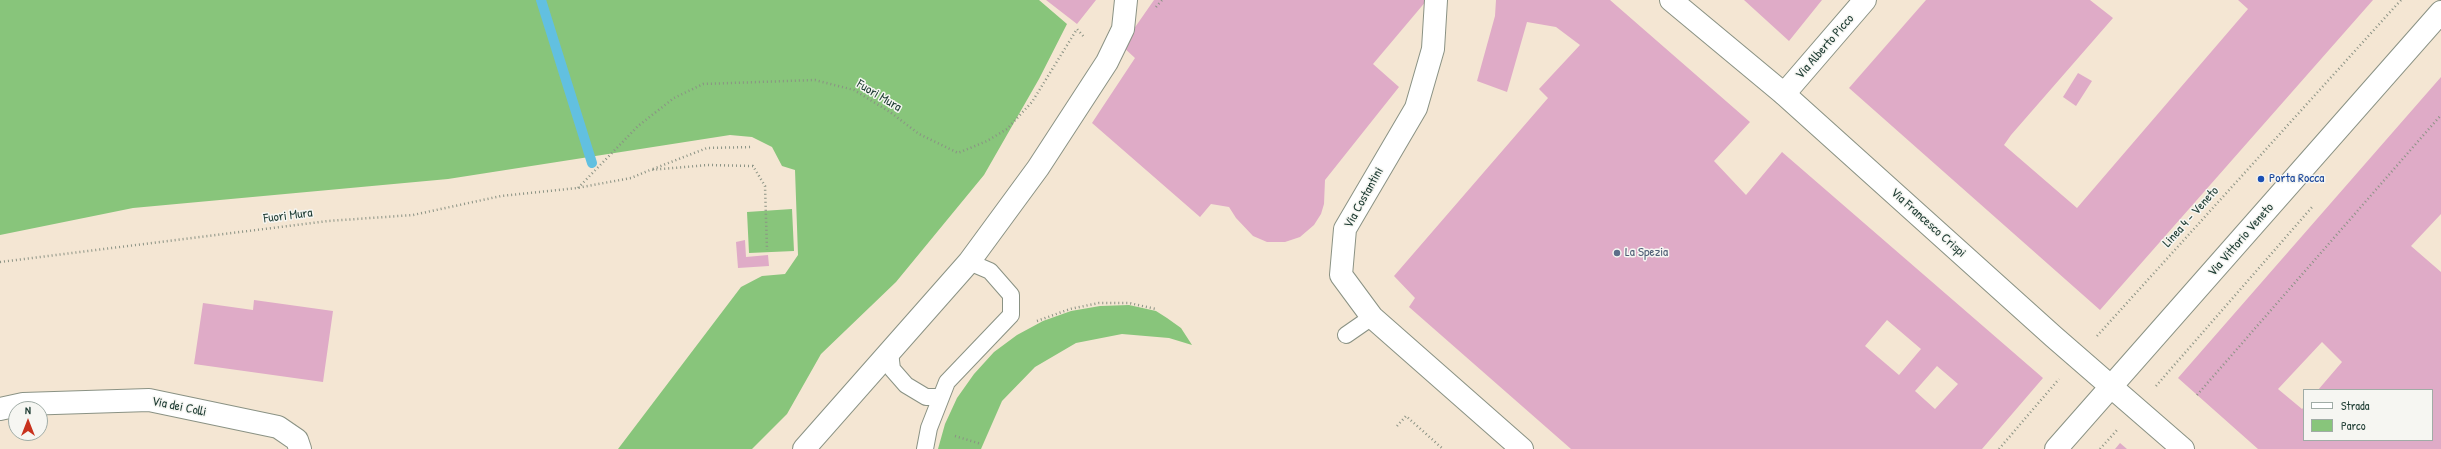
<!DOCTYPE html>
<style>
body{margin:0}
#map{position:relative;width:2441px;height:449px;overflow:hidden;background:#f4e6d3;font-family:"Patrick Hand",sans-serif}
canvas{display:block}
.legend{position:absolute;left:2303px;top:389px;width:130px;height:52px;box-sizing:border-box;background:#f6f6f2;border:1px solid #a0aca6;margin:0;padding:5px 7px;list-style:none;font-size:12px;color:#1f3d34}
.legend li{display:flex;align-items:center;gap:8px;height:20px}
.legend b{width:20px;border:1px solid #a0aca6}
.north{position:absolute;left:8px;top:401px;width:40px;height:40px;box-sizing:border-box;background:#f6f6f2;border:1px solid #a0aca6;border-radius:50%;rotate:0deg;font-size:11px;font-weight:700;line-height:16px;text-align:center;color:#1f3d34}
.north::after{content:'';display:block;margin:auto;width:14px;height:18px;background:#c8321e;clip-path:polygon(50% 0,100% 100%,50% 72%,0 100%)}
</style>
<div id="map">
<canvas width="2441" height="449"></canvas>
<ul class="legend">
<li><b style="height:5px;background:#fff"></b>Strada</li>
<li><b style="height:11px;background:#88c57b"></b>Parco</li>
</ul>
<div class="north">N</div>
</div>
<script>
const context = document.querySelector('canvas').getContext('2d');
context.lineJoin = 'round';
function fillPath(path, color) { context.fillStyle = color; context.fill(path, 'evenodd'); }
const poly = rows => new Path2D(rows.map(r => 'M' + r).join(''));
function strokePath(path, color, width, dash) { context.strokeStyle = color; context.lineWidth = width; context.lineCap = dash ? 'butt' : 'round'; context.setLineDash(dash || []); context.stroke(path); }
function drawText(font, color, halo, rows, align = 'center') {
  context.font = font + ' "Patrick Hand",sans-serif'; context.lineWidth = 3; context.setLineDash([]); context.textBaseline = 'middle'; context.strokeStyle = halo; context.fillStyle = color; for (const [text, x, y, turn = 0] of rows) {
    context.save(); context.translate(x, y); context.rotate((+turn || 0) * Math.PI / 180); context.textAlign = isNaN(turn) ? turn : align; if (halo) context.strokeText(text, 0, 0); context.fillText(text, 0, 0); context.restore();
  }
}
fillPath(poly([
 [0,0,1039,0,1067,24,1039,79,984,175,896,282,821,354,787,414,752,449,618,449,741,287,762,276,785,274,798,255,795,170,782,166,772,147,752,137,730,135,448,179,133,208,0,235],
 [792,209,794,251,749,253,747,212],
 [1129,305,1156,311,1167,318,1181,328,1192,345,1169,338,1122,334,1076,343,1035,367,1002,401,981,449,938,449,945,424,957,398,974,374,994,352,1017,335,1043,321,1071,311,1100,306]
]), '#88c57b');
strokePath(poly([
 [541,0,592,163]
]), '#62c0e0', 10);
fillPath(poly([
 [1046,0,1096,0,1077,24],
 [1154,0,1427,0,1373,64,1399,87,1325,180,1324,204,1321,214,1314,225,1300,237,1285,242,1267,242,1253,236,1236,218,1229,207,1211,204,1200,217,1092,123,1135,58,1122,46],
 [1496,0,1610,0,1750,122,1714,161,1746,195,1782,152,2043,378,1982,449,1571,449,1409,307,1415,298,1394,276,1548,98,1539,89,1580,45,1556,27,1527,22,1507,92,1477,81,1495,16],
 [1887,320,1921,349,1899,375,1865,346],
 [1937,366,1958,384,1935,409,1915,391],
 [1744,0,1822,0,1789,41],
 [1926,0,2090,0,2113,18,2011,135,2004,145,2077,208,2248,9,2238,0,2373,0,2100,310,1849,88],
 [2078,73,2092,81,2076,106,2063,97],
 [2441,77,2441,214,2411,246,2441,272,2441,449,2258,449,2178,378],
 [2322,342,2342,362,2318,390,2432,390,2432,440,2304,440,2304,407,2302,409,2278,389],
 [745,240,746,257,768,255,769,266,738,268,736,242],
 [254,300,333,311,323,382,194,364,203,303,253,310],
 [2120,443,2127,449,2115,449]
]), '#dfabc7');
const service = poly([
 [1346,335,1372,317],
 [890,352,892,369,906,385,926,397,941,397],
 [925,449,929,428,947,382,1011,315,1011,295,990,271,969,262]
]);
const minor = poly([
 [1436,0,1433,49,1416,108,1345,229,1341,275,1372,317,1522,449],
 [1784,94,1865,0],
 [804,449,969,262,1038,168,1107,62,1123,29,1126,0]
]);
const tertiary = poly([
 [1671,0,1784,94,2054,337,2183,449],
 [0,409,23,404,149,400,278,427,297,440,300,449],
 [2056,449,2441,12]
]);
strokePath(service, '#8a9284', 18);
strokePath(minor, '#8a9284', 24);
strokePath(tertiary, '#8a9284', 24);
strokePath(poly([
 [1156,7,1162,0],
 [653,169,707,148,752,147],
 [578,188,638,126,674,98,703,84,815,80,854,90,890,112,919,134,958,153,987,141,1007,129,1032,102,1077,29,1085,38],
 [0,262,328,221,413,215,501,196,577,188,631,178,650,170,708,165,753,166,765,186,767,250],
 [1037,321,1070,309,1099,303,1129,303,1156,309],
 [2097,336,2401,0],
 [2156,386,2313,206],
 [2197,395,2441,115],
 [1397,426,1406,416,1443,449],
 [955,436,981,444],
 [1999,449,2059,379],
 [2100,449,2117,430]
]), '#8a9284', 2.5, [1, 3]);
strokePath(service, '#fff', 16);
strokePath(minor, '#fff', 22);
strokePath(tertiary, '#fff', 22);
for (const [x, y, r, color] of [
 [2261,179,4,"#1a4fb4"],
 [1617,253,4,"#5c6f8a"]
]) { const dot = new Path2D(); dot.arc(x, y, r, 0, 2 * Math.PI); context.fillStyle = color; context.fill(dot); strokePath(dot, '#f6f6f2', 1.5); }
drawText('13px', '#1f3d34', '#f6f6f2', [
 ["Via Alberto Picco",1825,47,-49],
 ["Fuori Mura",879,96,31],
 ["Via Costantini",1364,198,-61],
 ["Fuori Mura",288,216,-7],
 ["Linea 4 - Veneto",2191,217,-48],
 ["Via Francesco Crispi",1928,223,42],
 ["Via Vittorio Veneto",2241,240,-49],
 ["Via dei Colli",179,407,12]
]);
drawText('13px', '#164399', '#f6f6f2', [
 ["Porta Rocca",2269,179]
], 'left');
drawText('13px', '#4e5e75', '#f6f6f2', [
 ["La Spezia",1625,253]
], 'left');
</script>
